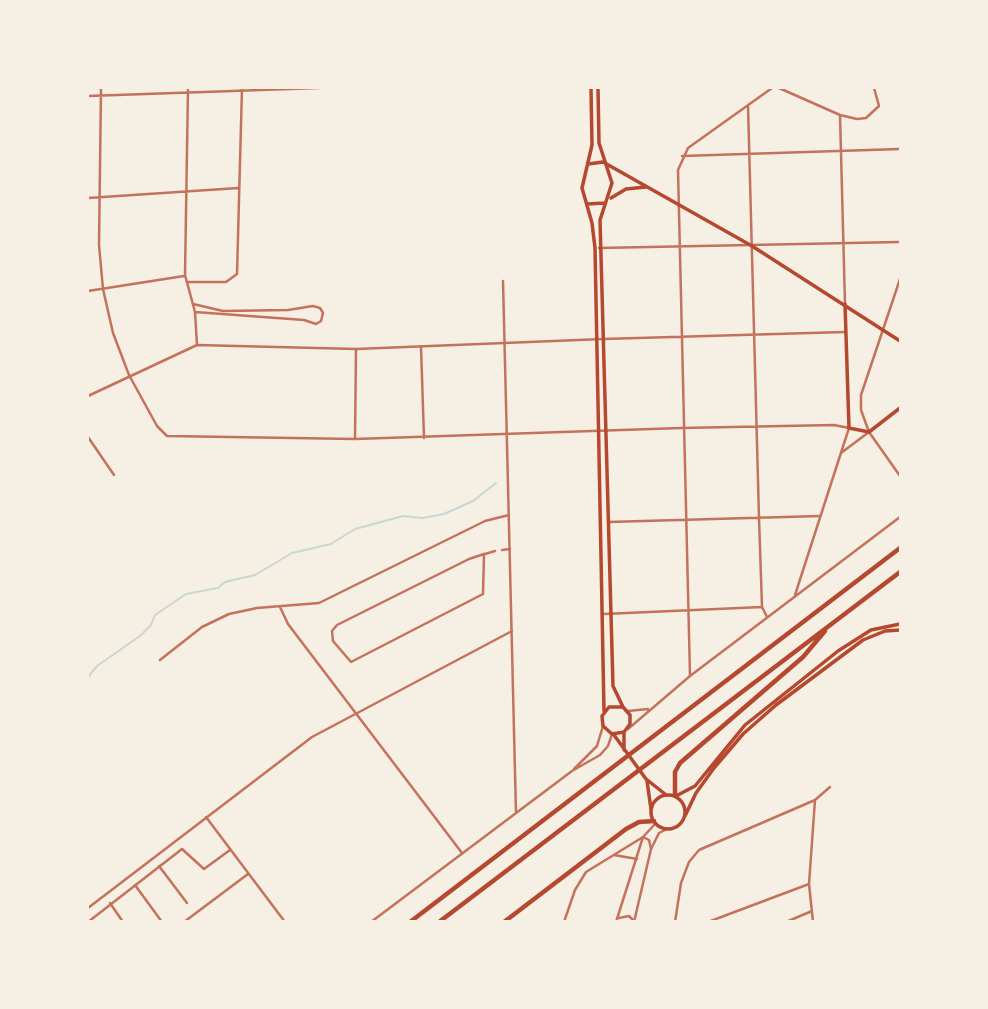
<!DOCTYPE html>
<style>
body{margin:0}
#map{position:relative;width:988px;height:1009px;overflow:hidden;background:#f6efe4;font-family:"Playfair Display",serif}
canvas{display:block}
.frame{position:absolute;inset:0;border:89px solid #f6efe4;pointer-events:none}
</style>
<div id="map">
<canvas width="988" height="1009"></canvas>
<div class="frame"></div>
</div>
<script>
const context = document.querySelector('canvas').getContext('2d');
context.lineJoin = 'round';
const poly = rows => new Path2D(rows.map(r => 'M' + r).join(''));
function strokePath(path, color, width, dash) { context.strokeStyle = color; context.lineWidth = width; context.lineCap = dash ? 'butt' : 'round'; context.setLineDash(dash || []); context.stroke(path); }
strokePath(poly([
 [88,677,97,666,140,636,151,625,155,615,186,594,218,588,225,582,255,575,292,553,331,544,355,529,403,516,423,518,444,514,473,501,496,483]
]), '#c9d6d2', 2);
strokePath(poly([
 [101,88,99,245,103,289,113,333,129,375,157,426,167,436,355,439,681,428,834,425,849,428],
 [188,88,185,275,195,312,197,345],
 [779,88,840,115,857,119,866,118,879,106,874,88],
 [88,96,319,88],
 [748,105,759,518,762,607,767,617],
 [840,115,845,304],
 [682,156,900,149],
 [88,198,238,188],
 [599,248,900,242],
 [900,279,861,395,861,410,869,432,900,476],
 [503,281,516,813],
 [188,282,226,282,237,274,242,88],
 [88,291,184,276],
 [193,304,223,311,288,310,313,306,320,308,323,313,321,321,316,324,304,320,195,312],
 [603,339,845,332],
 [421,347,424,438],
 [88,437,114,475],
 [355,439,356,349],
 [608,522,820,516],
 [502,550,510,549],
 [484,554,483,594,351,662,333,641,332,631,337,625,469,559,484,554],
 [485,554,495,551],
 [280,607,288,624,462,853],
 [604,614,762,607],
 [160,660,202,627,229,614,257,608,319,603,485,521,509,515],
 [690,676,678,170,688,148,772,88],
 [574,769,597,746,603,726],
 [206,817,285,922],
 [614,855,637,859],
 [159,866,187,903],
 [135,885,162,922],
 [110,903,123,922],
 [88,908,312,737,512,631],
 [88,922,182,849,204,869,230,850],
 [184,922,248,874],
 [371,922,572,771,600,755,608,746,612,734],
 [564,922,575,890,586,872,643,837,649,840,651,849],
 [675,922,681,883,689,862,699,850,815,800,830,787],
 [708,922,809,884],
 [786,922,812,911],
 [813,922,809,884,815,800]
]), '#c5725c', 2.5);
strokePath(poly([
 [88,396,197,345,356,349,603,339],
 [841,453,869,432],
 [795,595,849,428],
 [628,711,648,709],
 [628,729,690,676,900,517],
 [619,918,629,916,634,921],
 [616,922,643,837,656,823],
 [634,922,651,849,659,833,667,829]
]), '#c5725c', 2.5);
strokePath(poly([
 [591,88,592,145,582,188,592,223,595,248,604,711],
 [598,88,599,143,612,183,600,220,613,686,623,707],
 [588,164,603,162,752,246,900,341],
 [611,198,626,189,646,187],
 [587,204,605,203],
 [845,304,849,428,869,432,900,408],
 [614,735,646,779,665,794],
 [624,750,624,732,630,724,630,715,623,707,609,707,602,716,603,726,612,734,624,732],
 [647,781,651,809]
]), '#b5482f', 3.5);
strokePath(poly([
 '651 812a17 17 0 1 1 34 0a17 17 0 1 1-34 0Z',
 [676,796,695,786,745,725,838,651,871,630,900,624],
 [685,816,696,793,714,768,743,734,776,705,863,640,885,631,900,630]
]), '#b5482f', 3.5);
strokePath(poly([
 [675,795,675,772,680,763,803,657,825,631],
 [410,922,900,548],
 [439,922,900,572],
 [504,922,626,829,639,822,654,821]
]), '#b5482f', 4.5);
</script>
